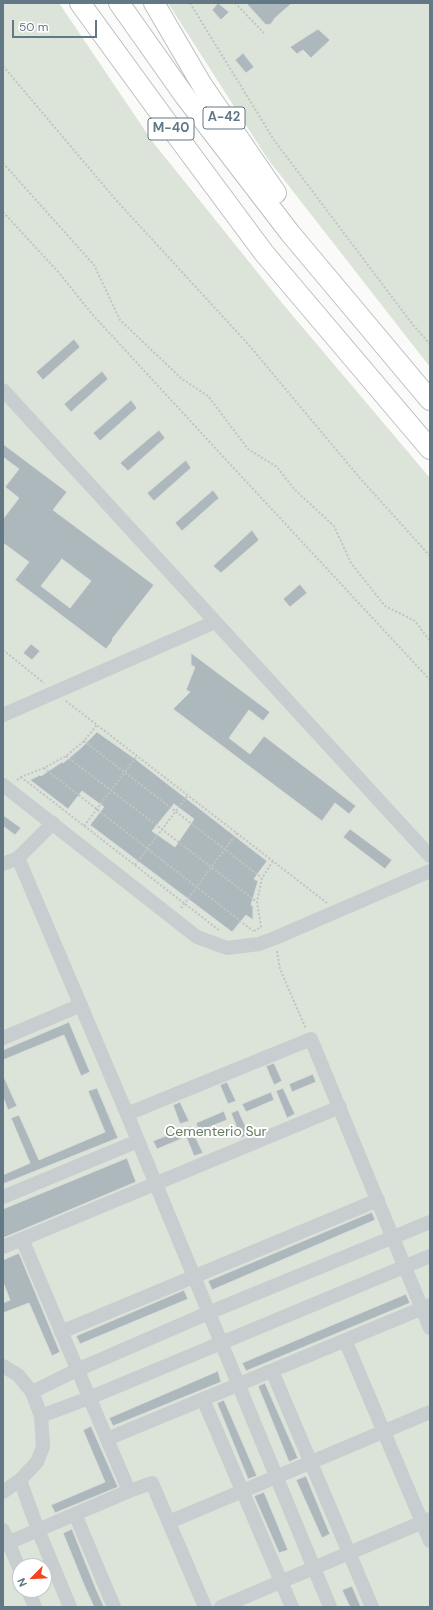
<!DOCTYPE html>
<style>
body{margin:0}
#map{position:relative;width:433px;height:1610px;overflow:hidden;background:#fafaf8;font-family:"DM Sans",sans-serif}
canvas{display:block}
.frame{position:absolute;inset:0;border:4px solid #627885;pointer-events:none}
.north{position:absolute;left:12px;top:1558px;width:40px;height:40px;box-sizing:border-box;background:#fff;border:1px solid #c0c9ce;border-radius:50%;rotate:246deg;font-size:11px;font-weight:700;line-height:16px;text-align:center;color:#627885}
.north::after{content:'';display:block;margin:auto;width:14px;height:18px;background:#f24520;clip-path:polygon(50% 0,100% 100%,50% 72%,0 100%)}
.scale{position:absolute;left:12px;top:20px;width:85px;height:18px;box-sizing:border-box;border:2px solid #627885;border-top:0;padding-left:5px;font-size:12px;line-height:14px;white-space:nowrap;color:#627885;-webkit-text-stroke:3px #fff;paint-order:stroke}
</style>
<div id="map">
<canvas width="433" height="1610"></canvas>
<div class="frame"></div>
<div class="north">N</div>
<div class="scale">50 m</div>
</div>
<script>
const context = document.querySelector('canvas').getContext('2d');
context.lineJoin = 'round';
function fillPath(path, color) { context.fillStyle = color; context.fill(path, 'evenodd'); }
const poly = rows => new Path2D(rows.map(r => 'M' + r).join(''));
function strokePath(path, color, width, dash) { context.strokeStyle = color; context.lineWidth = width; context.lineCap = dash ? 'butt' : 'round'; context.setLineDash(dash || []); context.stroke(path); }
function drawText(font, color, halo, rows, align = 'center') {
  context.font = font + ' "DM Sans",sans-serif'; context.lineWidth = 4; context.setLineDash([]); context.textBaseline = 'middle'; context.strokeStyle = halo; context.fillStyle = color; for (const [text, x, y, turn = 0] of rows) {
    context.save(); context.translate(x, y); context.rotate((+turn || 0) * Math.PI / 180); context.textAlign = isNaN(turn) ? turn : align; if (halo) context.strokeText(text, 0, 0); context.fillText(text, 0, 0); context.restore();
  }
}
fillPath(poly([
 [3,3,59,3,152,141,282,303,430,478,430,1607,3,1607],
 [20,1566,44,1566,44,1590,20,1590],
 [168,3,430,3,430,367,267,158]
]), '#dce3d8');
const building = poly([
 [218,3,229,12,221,20,212,10,218,3],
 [246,3,292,3,275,18,271,24,266,25,246,3],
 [318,29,330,40,311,58,303,50,297,54,290,47,318,29],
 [243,53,254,67,246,73,235,60,243,53],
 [74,339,80,347,43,380,36,372,74,339],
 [102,371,108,379,71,412,64,404,102,371],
 [131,400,137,408,100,441,93,433,131,400],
 [159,430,165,438,128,471,120,463,159,430],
 [3,444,67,492,53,510,154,585,112,639,113,640,106,649,15,580,29,562,3,543,3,519,19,498,5,487,19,469,3,457,3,444],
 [62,559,91,581,70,608,41,586,62,559],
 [186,460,191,468,154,501,147,493,186,460],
 [213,490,219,498,182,531,175,523,213,490],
 [252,530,259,540,221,573,213,566,252,530],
 [300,584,307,593,290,607,283,599,300,584],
 [31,644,40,651,32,660,23,653,31,644],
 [191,653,270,712,263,721,249,710,229,738,250,754,264,736,356,806,349,814,335,803,322,821,173,709,190,692,186,690,195,667,191,665,191,653],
 [97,732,134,758,267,861,254,879,258,881,251,905,253,906,253,920,246,915,232,932,90,825,104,807,82,791,68,809,30,780,40,775,41,776,62,762,63,763,81,748,97,732],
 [174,804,194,819,175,847,152,831,174,804],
 [3,815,21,828,15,835,3,826,3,815],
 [350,829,392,860,385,869,343,837,350,829],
 [69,1022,90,1072,81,1076,64,1035,3,1060,3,1050,69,1022],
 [274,1063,282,1081,274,1085,266,1066,274,1063],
 [313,1074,316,1082,292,1092,289,1084,313,1074],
 [3,1075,17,1106,8,1110,3,1097,3,1075],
 [227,1082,236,1101,228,1104,220,1085,227,1082],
 [97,1088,118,1138,3,1184,3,1175,30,1163,11,1118,19,1115,39,1160,105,1132,88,1091,97,1088],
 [283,1088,295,1114,287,1118,276,1091,283,1088],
 [271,1092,274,1100,246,1112,242,1104,271,1092],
 [180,1102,189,1121,180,1124,173,1105,180,1102],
 [238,1110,249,1134,241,1138,231,1113,238,1110],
 [224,1111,227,1120,199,1131,196,1123,224,1111],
 [190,1126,203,1153,194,1156,183,1129,190,1126],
 [178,1131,181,1139,157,1149,153,1141,178,1131],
 [127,1158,136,1182,3,1238,3,1209,127,1158],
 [372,1212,375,1220,212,1290,208,1281,372,1212],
 [19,1253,60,1352,52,1356,29,1303,3,1313,3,1303,10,1300,3,1282,3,1260,19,1253],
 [184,1290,188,1299,80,1344,76,1336,184,1290],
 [406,1294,410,1303,246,1371,242,1363,406,1294],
 [218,1371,221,1382,113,1426,109,1418,218,1371],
 [265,1383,298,1458,289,1462,258,1386,265,1383],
 [224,1400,257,1476,248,1479,217,1403,224,1400],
 [91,1426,118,1487,55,1513,51,1505,105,1482,83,1430,91,1426],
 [306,1476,330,1534,322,1538,296,1480,306,1476],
 [264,1492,288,1550,279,1553,254,1496,264,1492],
 [72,1529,96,1589,104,1607,94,1607,84,1585,63,1533,72,1529],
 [352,1586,361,1607,350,1607,342,1590,352,1586]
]);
fillPath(building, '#adb8bd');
strokePath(building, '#dcdcda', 1);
const highway = poly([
 [80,3,163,117,264,253,430,449],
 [119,3,184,95,290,233,430,400],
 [154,3,202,85,276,193]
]);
strokePath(highway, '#bcc0c3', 22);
strokePath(poly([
 [190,3,274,140,413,325,430,344],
 [235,3,264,33],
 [3,66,116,200,248,344,359,477,430,556],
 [3,163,94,265,120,320,182,379,208,396,248,449,277,467,294,489,334,526,351,563,385,606,415,621,430,641],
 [3,212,60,274,92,314,229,463,430,680],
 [3,650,44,683],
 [66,701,327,903],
 [84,741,262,878],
 [66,756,257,902],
 [44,768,253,931],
 [21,777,220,931],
 [17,780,21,777,44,768,66,756,84,741,97,725],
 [84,826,137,756],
 [135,865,188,795],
 [181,908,237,833],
 [254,931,261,927,257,902,262,878,273,861],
 [277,951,280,969,306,1029]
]), '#c1c4c6', 2, [2, 2]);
strokePath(poly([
 [3,390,430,856],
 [3,715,215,622],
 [3,785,197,937,227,948,259,944,275,938,430,871],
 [53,823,18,858,127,1114,311,1039,430,1328],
 [3,864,18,858],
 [3,1038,81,1005],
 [127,1114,330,1607],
 [3,1197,138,1141],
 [22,1239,129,1491],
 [3,1247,340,1107],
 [61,1332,378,1200],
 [345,1340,430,1541],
 [3,1366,18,1375,32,1392,41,1416,43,1447,37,1462,20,1480,3,1492],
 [272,1371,372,1607],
 [32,1392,77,1370,208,1313,430,1222],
 [203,1399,292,1607],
 [41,1416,89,1398,430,1256],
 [107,1439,430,1305],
 [20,1480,38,1530,70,1607],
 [75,1514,114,1607],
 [169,1522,430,1412],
 [3,1530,20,1570],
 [3,1545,129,1491,152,1483,205,1607],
 [28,1590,35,1607],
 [221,1607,430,1519]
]), '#c8cdd0', 14);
strokePath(highway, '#fff', 20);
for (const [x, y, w] of [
 [224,118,42],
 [171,129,46]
]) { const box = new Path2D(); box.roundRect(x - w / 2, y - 11, w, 22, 3); context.fillStyle = '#fff'; context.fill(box); strokePath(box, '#627885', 1); }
drawText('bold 13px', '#627885', null, [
 ["A-42",224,118],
 ["M-40",171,129]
]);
drawText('14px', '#687c62', '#fff', [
 ["Cementerio Sur",216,1132]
]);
</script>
